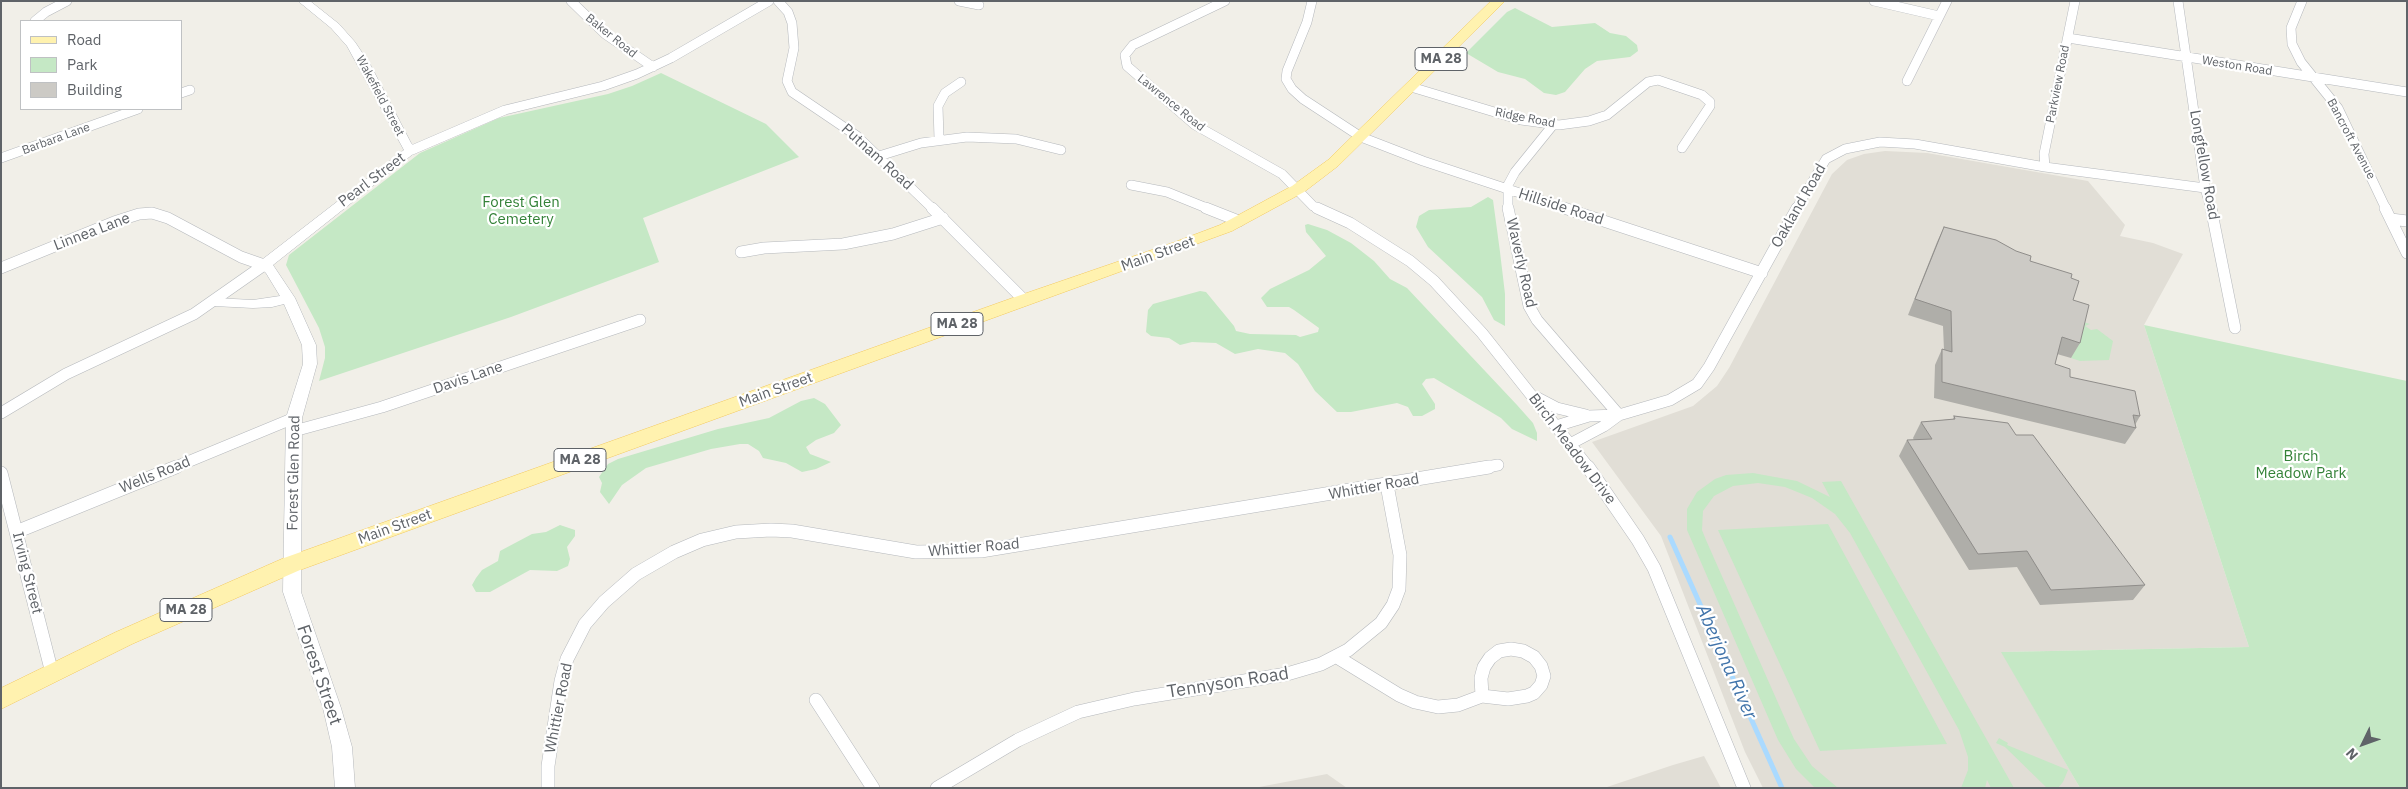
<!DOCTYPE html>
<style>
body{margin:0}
#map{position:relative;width:2408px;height:789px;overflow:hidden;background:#f1efe8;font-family:"IBM Plex Sans",sans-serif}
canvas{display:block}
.frame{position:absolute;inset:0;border:2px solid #5f6368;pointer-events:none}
.legend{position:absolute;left:20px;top:20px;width:162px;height:90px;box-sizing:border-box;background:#fff;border:1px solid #bfc1c3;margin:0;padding:6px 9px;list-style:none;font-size:15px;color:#5f6368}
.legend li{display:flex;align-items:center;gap:10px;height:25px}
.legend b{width:25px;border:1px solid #bfc1c3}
.north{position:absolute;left:2338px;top:719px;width:50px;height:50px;-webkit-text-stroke:4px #fff;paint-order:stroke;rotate:228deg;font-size:14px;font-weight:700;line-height:20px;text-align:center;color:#5f6368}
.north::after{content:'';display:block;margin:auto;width:18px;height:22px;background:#5f6368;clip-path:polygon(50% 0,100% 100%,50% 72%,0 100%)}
</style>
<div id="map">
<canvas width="2408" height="789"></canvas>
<div class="frame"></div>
<ul class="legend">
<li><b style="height:6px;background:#fff2af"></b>Road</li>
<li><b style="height:14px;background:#c5e8c5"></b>Park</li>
<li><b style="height:14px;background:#cccac5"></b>Building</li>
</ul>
<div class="north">N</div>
</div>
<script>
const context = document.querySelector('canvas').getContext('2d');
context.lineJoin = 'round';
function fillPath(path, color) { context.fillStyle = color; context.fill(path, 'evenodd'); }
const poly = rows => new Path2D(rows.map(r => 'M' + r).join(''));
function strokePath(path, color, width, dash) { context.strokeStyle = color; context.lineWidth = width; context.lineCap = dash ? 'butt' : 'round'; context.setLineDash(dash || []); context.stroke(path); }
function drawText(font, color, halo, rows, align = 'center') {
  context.font = font + ' "IBM Plex Sans",sans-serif'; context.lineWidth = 4.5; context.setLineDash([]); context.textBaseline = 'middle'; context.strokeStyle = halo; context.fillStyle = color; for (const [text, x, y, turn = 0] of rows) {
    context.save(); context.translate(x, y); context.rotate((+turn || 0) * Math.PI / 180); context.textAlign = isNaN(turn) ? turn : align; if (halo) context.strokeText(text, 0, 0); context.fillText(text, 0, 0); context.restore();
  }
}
fillPath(poly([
 [1885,151,1927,153,2088,181,2125,225,2120,236,2153,243,2183,254,2144,325,2249,647,2002,652,2080,788,1763,788,1745,752,1661,536,1592,442,1693,406,1717,386,1729,368,1832,174,1847,160,1864,154],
 [1704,756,1721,788,1604,788,1673,765],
 [1327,774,1347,788,1254,788]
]), '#e1ded6');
fillPath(poly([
 [1515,8,1552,27,1595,23,1610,33,1626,36,1637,45,1638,51,1630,57,1597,61,1585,69,1565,92,1556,95,1544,93,1525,79,1498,72,1466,53,1507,12],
 [661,73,766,124,799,157,643,218,659,262,511,317,319,381,325,358,325,347,319,328,286,265,289,255,420,153,499,118,608,94,632,86],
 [1488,197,1493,200,1500,252,1505,294,1505,326,1494,320,1482,297,1428,247,1416,227,1419,216,1429,210,1471,207],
 [1308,224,1327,230,1351,243,1374,261,1390,279,1407,288,1517,405,1533,423,1537,433,1537,441,1512,429,1501,418,1434,378,1426,379,1422,384,1435,404,1435,409,1422,416,1413,416,1408,407,1397,403,1351,412,1337,412,1315,391,1298,364,1285,353,1258,349,1235,354,1216,343,1192,342,1180,345,1169,338,1151,336,1146,332,1148,310,1153,304,1200,291,1206,292,1234,326,1236,331,1250,334,1296,335,1300,337,1318,332,1319,328,1294,310,1289,307,1267,307,1261,298,1270,289,1309,270,1326,256,1306,232,1305,225],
 [2080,321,2090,324,2085,326,2091,330,2097,329,2113,341,2109,360,2080,361,2071,358],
 [2144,325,2407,381,2407,788,2080,788,2001,652,2249,647],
 [814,398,825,404,841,425,834,433,816,440,806,447,810,454,831,462,816,469,802,472,786,463,763,458,759,451,748,444,740,444,711,449,646,468,622,485,609,504,600,492,602,483,599,477,608,464,618,459,718,429,769,418,801,401],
 [1753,473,1797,481,1830,497,1822,482,1841,481,2014,788,1991,788,1987,780,1985,788,1961,788,1968,770,1968,757,1959,730,1850,533,1835,514,1812,498,1785,487,1758,483,1733,486,1714,496,1703,511,1702,530,1706,540,1794,739,1812,766,1838,788,1815,788,1796,769,1778,740,1687,530,1687,509,1697,492,1715,479,1726,475],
 [1828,524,1947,744,1820,751,1718,530],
 [560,525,575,530,575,536,567,547,570,559,568,566,557,571,530,570,490,592,476,592,472,585,476,578,482,570,498,561,500,551,532,534,546,532],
 [1999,738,2008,743,2007,745,2068,770,2063,782,2058,788,2047,788,2005,747,1996,743]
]), '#c5e8c5');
strokePath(poly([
 [1670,537,1782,788]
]), '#aadaff', 5);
const minorFar2 = poly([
 [571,1,605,34,653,67],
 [778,1,788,12,792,23,794,48,787,81,792,92,857,136,933,209],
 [959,1,979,5],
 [1225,1,1133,45,1125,55,1127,66,1195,125,1282,174,1313,206,1319,209],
 [1312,1,1307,22,1287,71,1286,79,1292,89,1303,99,1361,137,1423,161,1568,209],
 [1874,1,1939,16],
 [2178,1,2205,188,2211,209],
 [2302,1,2291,28,2292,44,2301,62,2338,108,2386,209],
 [35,21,46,12,67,1],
 [2068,38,2407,92],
 [1907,81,1947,1],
 [1411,87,1521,120,1559,125,1589,121,1607,115,1648,82,1658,80,1702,95,1710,102,1710,106,1682,148],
 [181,93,190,90],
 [939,139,938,106,945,93,961,82],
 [412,150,505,110,603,86,637,74,671,58,769,1],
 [879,156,921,143,967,137,1016,139,1061,150],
 [1,158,138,109],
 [2045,167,2044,154,2075,1],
 [1131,185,1167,192,1209,209],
 [1508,209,1508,185,1515,172,1553,125],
 [1796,209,1826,159,1845,149,1880,142,1915,144,2045,167,2205,188]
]);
const minorFar1 = poly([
 [932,208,1024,300],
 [1206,208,1239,221],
 [1317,208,1350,223,1410,261,1434,281,1482,333,1589,468],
 [1508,208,1529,306,1537,320,1619,415],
 [1564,208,1762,273],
 [2211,208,2235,328],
 [2385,208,2407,253],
 [2391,219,2407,221],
 [741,252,764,248,843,244,893,234,943,218],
 [1,268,114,222,139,214,152,213,168,218,241,257,264,265],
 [1536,397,1557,408,1586,415],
 [1,413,66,374,194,314,264,265],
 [1556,426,1589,416,1619,415,1670,400,1697,384,1709,367,1797,208],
 [294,431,382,407,640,320],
 [1570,444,1604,426,1619,415],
 [173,468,294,418],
 [1481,468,1498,465]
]);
const minor = poly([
 [1588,467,1638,540,1654,568,1744,788],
 [1,473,52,673],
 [16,532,176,467],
 [1511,649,1523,651,1534,657,1541,666,1544,676,1541,685,1534,693,1527,696,1508,699,1482,696,1481,678,1484,667,1490,658,1499,651,1511,649],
 [1337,657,1399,695,1415,702,1438,707,1458,705,1482,696],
 [816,700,873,788],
 [548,788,548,766,561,681,567,659,585,624,604,602,636,574,674,552,702,540,736,532,771,530,792,531,916,552,981,551,1489,467],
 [937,788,1018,740,1078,712,1134,699,1287,674,1321,664,1348,650,1381,623,1393,605,1399,589,1400,555,1387,485]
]);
const tertiary = poly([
 [298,1,310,1,339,24,355,42,371,66,411,143,418,150,273,265,295,298,316,345,317,364,302,418,301,592,341,708,352,747,355,788,335,788,332,747,323,708,283,592,286,418,303,364,302,345,284,304,272,307,253,308,214,306,207,302,214,298,253,300,280,296,266,273,257,265,259,262,404,150,347,46,331,28,298,1]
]);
const primary = poly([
 [1491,1,1505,1,1338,166,1304,192,1232,231,300,570,132,644,1,709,1,688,116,632,284,558,1018,296,1175,242,1220,225,1292,186,1328,160,1491,1]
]);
strokePath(minorFar2, '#b5b8bc', 10);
strokePath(minorFar1, '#b5b8bc', 12);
strokePath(minor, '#b5b8bc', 14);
strokePath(tertiary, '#b5b8bc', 1);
strokePath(primary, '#f2c960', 1);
strokePath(minorFar2, '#fff', 9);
strokePath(minorFar1, '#fff', 11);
strokePath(minor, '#fff', 13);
fillPath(tertiary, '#fff');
fillPath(primary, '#fff2af');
fillPath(poly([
 [1944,227,2071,278,2073,300,2080,343,2071,358,2057,354,2055,364,2070,377,2140,416,2135,425,2136,428,2125,444,1934,398,1935,365,1942,349,1944,350,1943,326,1908,315,1937,242],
 [1954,416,2016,435,2145,585,2133,600,2040,605,2017,567,1969,570,1899,456,1907,440,1914,440,1913,438,1921,422,1953,419]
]), '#afaea9');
const building = poly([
 [1944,227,1996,240,2016,251,2031,256,2030,261,2072,274,2071,278,2079,281,2073,300,2089,305,2080,343,2062,337,2055,364,2070,369,2070,377,2135,391,2140,416,2133,415,2136,428,1942,382,1942,349,1952,352,1951,311,1915,299,1944,227],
 [1954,416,2008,423,2016,435,2033,435,2145,585,2051,590,2027,551,1978,554,1907,440,1932,439,1921,422,1955,419,1954,416]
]);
fillPath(building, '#cccac5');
strokePath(building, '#8f8d8a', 1);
drawText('12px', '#5f6368', '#fff', [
 ["Baker Road",611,36,39],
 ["Weston Road",2237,66,9],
 ["Parkview Road",2058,84,-79],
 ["Wakefield Street",380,96,62],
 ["Lawrence Road",1171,103,39],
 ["Ridge Road",1525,118,11],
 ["Barbara Lane",56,139,-20],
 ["Bancroft Avenue",2351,139,62]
]);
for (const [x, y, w] of [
 [1441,59,52],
 [957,324,52],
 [580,460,52],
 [186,610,52]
]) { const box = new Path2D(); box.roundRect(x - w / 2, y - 11.5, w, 23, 4); context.fillStyle = '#fff'; context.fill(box); strokePath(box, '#5f6368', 1); }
drawText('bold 14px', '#5f6368', null, [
 ["MA 28",1441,59],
 ["MA 28",957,324],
 ["MA 28",580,460],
 ["MA 28",186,610]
]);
drawText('15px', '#5f6368', '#fff', [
 ["Putnam Road",877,157,42],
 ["Longfellow Road",2204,165,80],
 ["Pearl Street",372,180,-37],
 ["Oakland Road",1799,206,-60],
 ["Hillside Road",1561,207,18],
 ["Linnea Lane",92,232,-21],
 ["Main Street",1158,254,-20],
 ["Waverly Road",1521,263,77],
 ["Davis Lane",468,378,-19],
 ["Main Street",776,390,-20],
 ["Birch Meadow Drive",1572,449,53],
 ["Forest Glen Road",294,473,-89],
 ["Wells Road",155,475,-22],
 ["Whittier Road",1374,487,-10],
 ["Main Street",395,527,-20],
 ["Whittier Road",974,548,-5],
 ["Irving Street",27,573,76],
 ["Whittier Road",559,708,-79]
]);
drawText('15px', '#348238', '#fff', [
 ["Forest Glen",521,203],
 ["Cemetery",521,220],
 ["Birch",2301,457],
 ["Meadow Park",2301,474]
]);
drawText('18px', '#5f6368', '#fff', [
 ["Forest Street",319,675,71],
 ["Tennyson Road",1228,683,-9]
]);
drawText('italic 19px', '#4174aa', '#fff', [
 ["Aberjona River",1726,662,66]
]);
</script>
